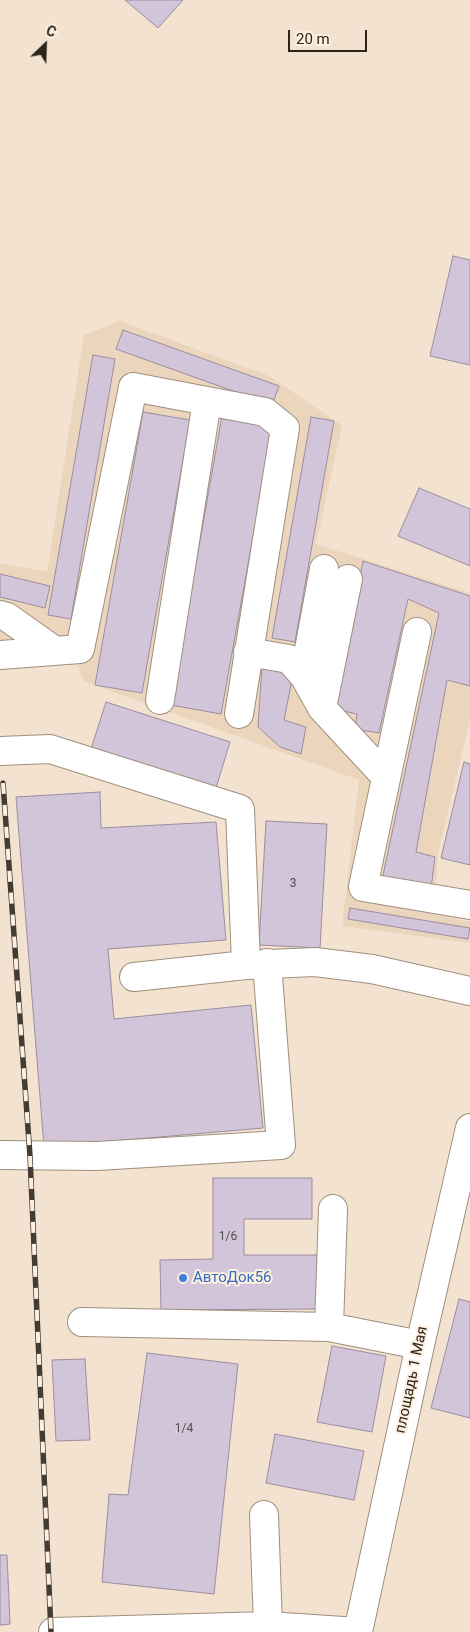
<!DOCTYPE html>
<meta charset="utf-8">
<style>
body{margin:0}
#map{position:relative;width:470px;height:1632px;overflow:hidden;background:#f3e2cf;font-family:Roboto,sans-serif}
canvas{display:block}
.north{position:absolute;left:20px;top:20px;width:50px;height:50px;-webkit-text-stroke:4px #fdf0e0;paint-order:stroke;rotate:24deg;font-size:14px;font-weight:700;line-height:20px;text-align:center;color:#2a241d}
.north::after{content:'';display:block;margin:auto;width:18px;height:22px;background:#2a241d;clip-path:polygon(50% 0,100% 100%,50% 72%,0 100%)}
.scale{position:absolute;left:288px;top:30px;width:79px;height:22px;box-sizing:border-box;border:2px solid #2a241d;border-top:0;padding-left:6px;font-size:15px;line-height:18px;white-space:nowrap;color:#2a241d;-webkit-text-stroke:4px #fdf0e0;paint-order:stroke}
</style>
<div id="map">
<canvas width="470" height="1632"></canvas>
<div class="north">С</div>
<div class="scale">20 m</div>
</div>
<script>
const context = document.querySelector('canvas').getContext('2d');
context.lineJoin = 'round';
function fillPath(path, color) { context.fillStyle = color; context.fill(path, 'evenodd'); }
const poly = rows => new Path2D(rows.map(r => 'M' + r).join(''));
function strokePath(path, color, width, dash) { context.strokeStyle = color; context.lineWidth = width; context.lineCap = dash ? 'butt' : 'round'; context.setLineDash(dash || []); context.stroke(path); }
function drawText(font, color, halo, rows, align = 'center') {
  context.font = font + ' Roboto,sans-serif'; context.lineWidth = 4; context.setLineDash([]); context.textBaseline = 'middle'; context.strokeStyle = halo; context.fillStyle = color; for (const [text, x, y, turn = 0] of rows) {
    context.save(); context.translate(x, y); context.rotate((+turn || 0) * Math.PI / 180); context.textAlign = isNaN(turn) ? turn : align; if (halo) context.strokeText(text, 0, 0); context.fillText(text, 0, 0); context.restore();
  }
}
fillPath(poly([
 [120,321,269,376,342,425,316,544,470,593,470,720,438,853,434,914,470,922,469,943,342,926,359,780,83,681,76,659,0,668,0,563,47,572,84,335]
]), '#ebd6bd');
const building = poly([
 [125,0,183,0,158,28,125,0],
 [453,256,470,260,470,365,430,356,453,256],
 [123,330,279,386,272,405,116,349,123,330],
 [93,355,115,359,71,619,48,615,93,355],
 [143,412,190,420,142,693,95,685,143,412],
 [222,416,273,426,221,714,171,705,222,416],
 [311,417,334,421,295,642,272,638,311,417],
 [419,488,470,509,470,566,398,536,419,488],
 [363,561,470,596,470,686,447,680,416,852,435,857,431,889,382,880,439,613,408,599,379,733,355,729,357,714,335,709,363,561],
 [0,574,50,586,45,608,0,597,0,574],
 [262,666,293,675,284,720,306,727,301,754,280,747,258,727,262,666],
 [106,702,230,742,216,788,91,749,106,702],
 [464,762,470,764,470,865,441,858,464,762],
 [100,792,101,828,216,822,226,940,108,949,114,1019,251,1005,263,1128,44,1147,16,797,100,792],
 [266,821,327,824,320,948,259,945,266,821],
 [350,908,470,928,468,939,348,919,350,908],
 [213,1178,312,1178,312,1219,244,1219,244,1255,317,1255,318,1309,161,1310,160,1260,213,1259,213,1178],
 [459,1299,470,1302,470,1418,431,1408,459,1299],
 [332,1346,386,1356,372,1432,317,1422,332,1346],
 [147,1353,238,1364,214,1594,102,1582,109,1494,128,1495,147,1353],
 [85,1359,90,1440,56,1441,52,1360,85,1359],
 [275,1434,364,1451,354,1500,266,1483,275,1434],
 [0,1555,7,1555,10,1624,0,1625,0,1555]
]);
fillPath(building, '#d2c4d9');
strokePath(building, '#9a8da0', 1);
const minor = poly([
 [0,615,7,617,55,651],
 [417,632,363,887,470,905],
 [248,652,289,659,304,676,322,708,386,777],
 [0,655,80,649,133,387,265,412,285,428,239,714],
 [304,676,324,569],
 [160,700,207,401],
 [322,708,348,579],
 [0,751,50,749,240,809,246,965,315,962,372,969,470,991],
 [134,977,246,965],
 [0,1155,97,1156,281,1145,267,963],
 [82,1322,329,1327,420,1345],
 [329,1327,333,1209],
 [264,1515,268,1626],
 [53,1632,268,1626,358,1632],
 [358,1632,420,1345,470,1128]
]);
strokePath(minor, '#9e8f7d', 30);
strokePath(minor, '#fff', 28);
const rail = poly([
 [3,783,30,1156,51,1632]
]);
strokePath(rail, '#433c34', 5.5);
strokePath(rail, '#fdf0e0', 4, [11]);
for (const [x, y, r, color] of [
 [183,1278,5,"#3f7fe0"]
]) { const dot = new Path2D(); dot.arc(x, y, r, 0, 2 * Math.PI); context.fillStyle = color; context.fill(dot); strokePath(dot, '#fdf0e0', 2); }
drawText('12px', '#544c4c', null, [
 ["3",293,884],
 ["1/6",228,1237],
 ["1/4",184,1429]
]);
drawText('15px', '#366cbe', '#fdf0e0', [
 ["АвтоДок56",193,1278]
], 'left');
drawText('15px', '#2a241d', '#fdf0e0', [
 ["площадь 1 Мая",412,1380,-78]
]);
</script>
